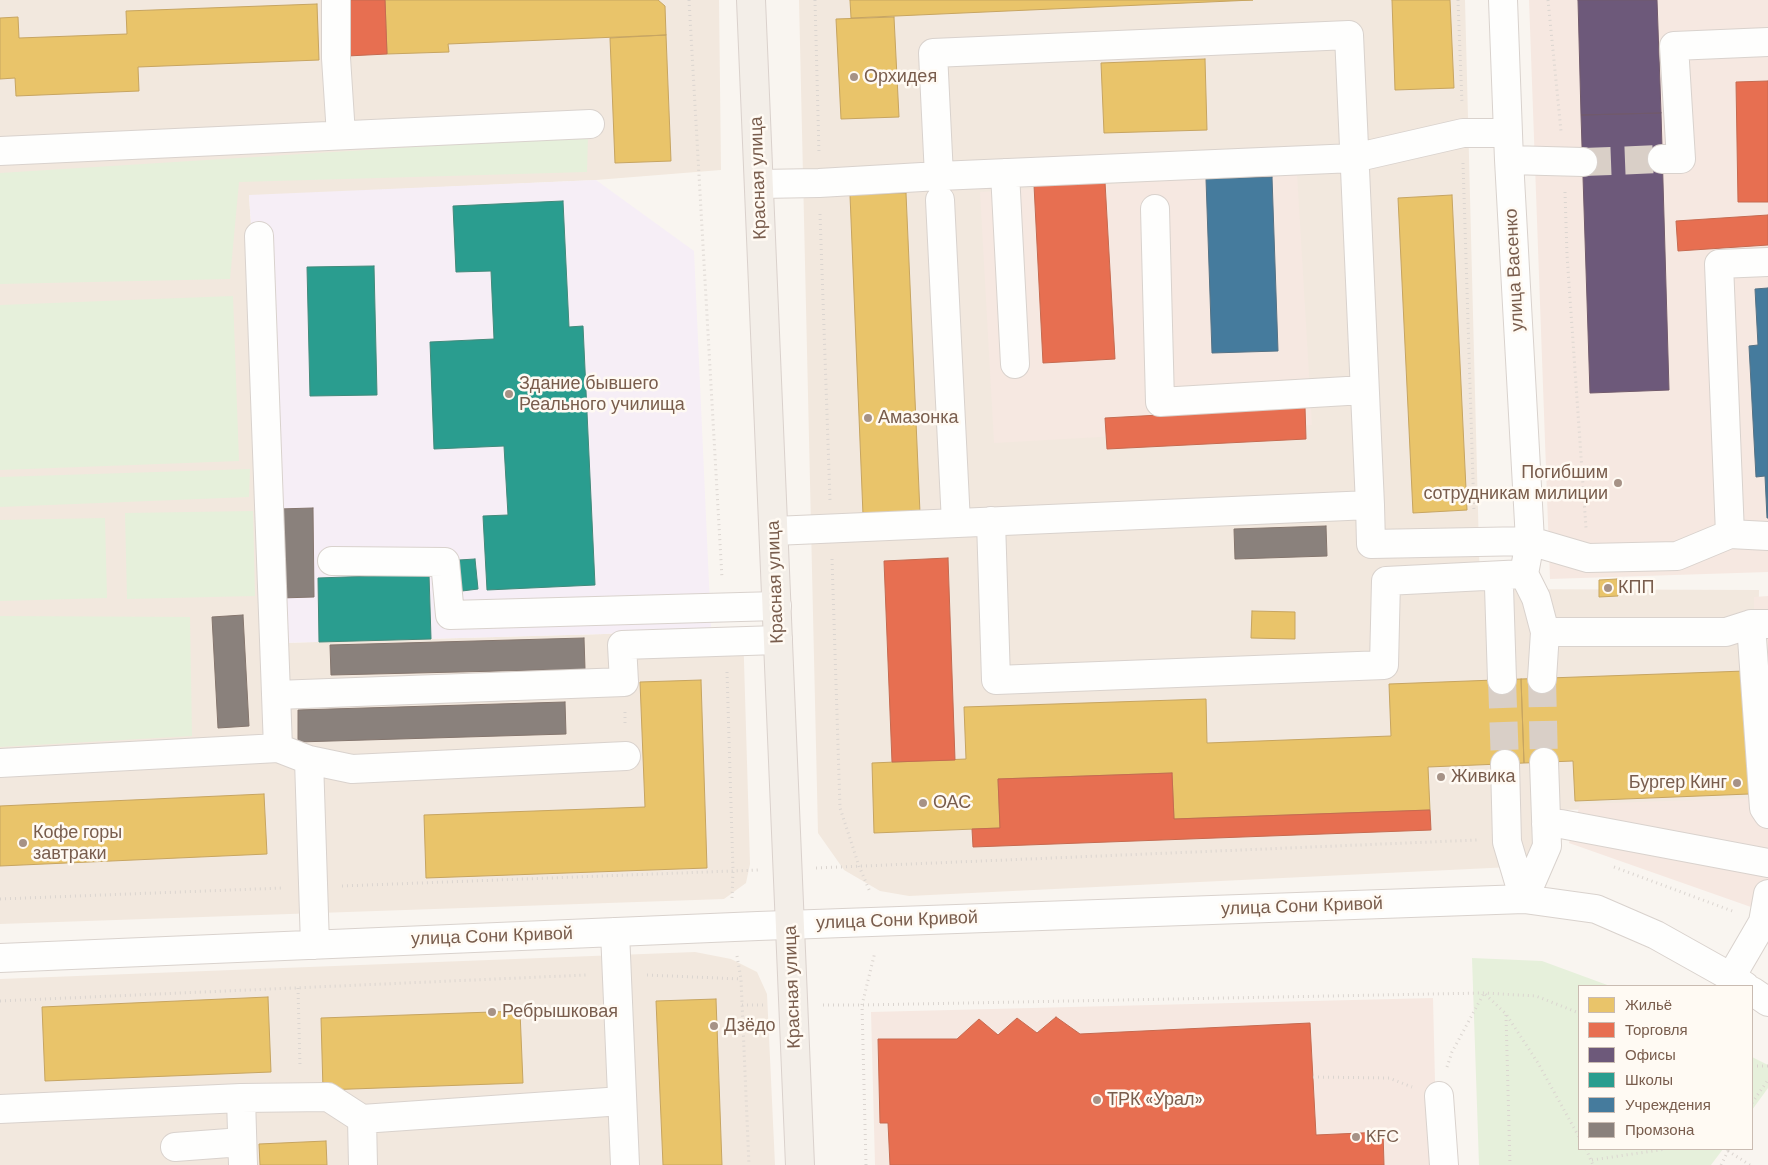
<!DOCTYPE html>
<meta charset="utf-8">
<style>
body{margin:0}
#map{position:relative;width:1768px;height:1165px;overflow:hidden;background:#f9f5f0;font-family:"DM Sans",sans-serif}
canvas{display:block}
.legend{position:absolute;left:1578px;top:985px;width:175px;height:165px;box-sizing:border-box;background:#fffaf3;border:1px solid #c9bbb1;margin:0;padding:6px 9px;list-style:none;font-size:15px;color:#795d4d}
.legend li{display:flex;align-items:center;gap:10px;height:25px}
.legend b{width:25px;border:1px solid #c9bbb1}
</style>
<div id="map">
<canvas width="1768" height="1165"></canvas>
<ul class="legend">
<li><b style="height:14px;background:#e9c46a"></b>Жильё</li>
<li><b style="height:14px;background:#e76f51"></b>Торговля</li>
<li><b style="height:14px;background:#6d597a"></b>Офисы</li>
<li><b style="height:14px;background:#2a9d8f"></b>Школы</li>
<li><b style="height:14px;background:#457b9d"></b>Учреждения</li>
<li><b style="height:14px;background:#8a817c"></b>Промзона</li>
</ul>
</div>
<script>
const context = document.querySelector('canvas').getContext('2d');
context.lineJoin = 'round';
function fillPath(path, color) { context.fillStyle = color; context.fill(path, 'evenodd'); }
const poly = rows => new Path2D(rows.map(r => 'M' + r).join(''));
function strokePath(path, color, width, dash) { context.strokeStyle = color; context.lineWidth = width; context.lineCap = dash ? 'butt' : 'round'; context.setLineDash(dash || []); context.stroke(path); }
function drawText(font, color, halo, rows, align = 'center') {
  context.font = font + ' "DM Sans",sans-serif'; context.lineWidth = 5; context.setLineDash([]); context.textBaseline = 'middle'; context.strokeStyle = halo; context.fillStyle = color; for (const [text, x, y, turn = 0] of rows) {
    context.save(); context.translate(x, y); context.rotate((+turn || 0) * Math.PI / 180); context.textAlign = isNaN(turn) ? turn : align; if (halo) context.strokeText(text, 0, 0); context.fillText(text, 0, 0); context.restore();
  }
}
fillPath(poly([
 [0,0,719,0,721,170,596,180,249,196,280,643,604,634,743,627,750,864,746,883,724,899,0,924],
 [799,0,1465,0,1480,589,1759,590,1755,807,1554,810,1553,865,909,896,880,891,844,870,818,833],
 [695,952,731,959,757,972,767,994,775,1165,0,1165,0,979]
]), '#f2e8de');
fillPath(poly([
 [1529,0,1768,0,1768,572,1550,579],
 [1297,173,1312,425,994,443,980,192],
 [1768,596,1768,913,1569,843,1580,804,1754,798,1754,597],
 [1433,998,1437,1165,875,1165,871,1012]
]), '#f6e8e1');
fillPath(poly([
 [596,180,694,251,711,628,604,634,280,643,249,195]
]), '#f6eef6');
fillPath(poly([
 [588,136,587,172,239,182,230,279,0,284,0,173],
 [233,296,239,461,0,470,0,305],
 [250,469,249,497,0,507,0,477],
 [253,511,255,596,127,599,125,513],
 [105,518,107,598,0,601,0,520],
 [0,616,190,617,192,736,0,747],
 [1472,958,1542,961,1610,986,1579,986,1579,1149,1723,1149,1711,1165,1479,1165],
 [1752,1057,1768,1065,1768,1088,1752,1110]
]), '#e6f0db');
const homes = poly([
 [385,0,658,0,665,6,666,35,448,44,449,52,387,54,385,0],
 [850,0,1253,0,851,18,850,0],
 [1392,0,1450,0,1454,88,1395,90,1392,0],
 [317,4,319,60,138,67,139,91,16,96,15,78,0,79,0,18,18,17,19,38,127,34,126,11,317,4],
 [894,17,899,117,841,119,836,19,894,17],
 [666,35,671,161,615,163,610,38,666,35],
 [1205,59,1207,130,1104,133,1101,63,1205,59],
 [906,193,920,513,863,515,850,195,906,193],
 [1452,195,1467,510,1413,513,1398,198,1452,195],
 [1617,579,1618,596,1599,597,1599,580,1617,579],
 [1252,611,1295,612,1295,639,1251,638,1252,611],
 [1745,671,1749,794,1575,801,1573,761,1524,763,1521,679,1745,671],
 [1521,679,1524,763,1428,767,1430,810,1174,819,1172,773,998,779,1000,828,874,833,872,763,966,759,964,707,1206,699,1207,743,1391,736,1389,684,1521,679],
 [701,680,707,868,426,878,424,815,645,807,640,682,701,680],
 [264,794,267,854,0,866,0,806,264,794],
 [268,997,271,1072,45,1081,42,1007,268,997],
 [716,999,722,1165,663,1165,656,1001,716,999],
 [520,1011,523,1083,323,1090,321,1018,520,1011],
 [326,1141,327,1165,260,1165,259,1144,326,1141]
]);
fillPath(homes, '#e9c46a');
strokePath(homes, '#c7a561', 1);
const shops = poly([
 [345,0,385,0,387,54,347,56,345,0],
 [1768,81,1768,202,1738,202,1736,82,1768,81],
 [1105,182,1115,359,1043,363,1034,185,1105,182],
 [1768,215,1768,245,1678,251,1676,221,1768,215],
 [1305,407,1306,439,1107,449,1105,418,1305,407],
 [948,558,955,760,892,762,884,561,948,558],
 [1172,773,1174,819,1430,810,1431,830,973,847,972,829,1000,828,998,779,1172,773],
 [1056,1017,1080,1034,1310,1023,1316,1135,1383,1132,1384,1165,890,1165,888,1123,880,1123,878,1039,957,1039,979,1019,998,1035,1017,1018,1037,1033,1056,1017]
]);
fillPath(shops, '#e76f51');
strokePath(shops, '#c66a50', 1);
const offices = poly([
 [1578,0,1657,0,1661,113,1581,115,1578,0],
 [1661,113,1669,390,1590,393,1581,115,1661,113]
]);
fillPath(offices, '#6d597a');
strokePath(offices, '#715a6c', 1);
const schools = poly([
 [563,201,569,327,583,326,595,585,487,590,483,516,508,515,504,446,434,449,430,342,494,339,491,271,456,272,453,206,563,201],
 [374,266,377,395,310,396,307,267,374,266],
 [475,559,478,589,462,591,459,560,475,559],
 [429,574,431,639,319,642,318,578,429,574]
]);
fillPath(schools, '#2a9d8f');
strokePath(schools, '#428a7b', 1);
const public = poly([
 [1272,177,1278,351,1212,353,1206,179,1272,177],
 [1768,288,1768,518,1767,518,1765,476,1756,477,1749,346,1758,345,1755,289,1768,288]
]);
fillPath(public, '#457b9d');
strokePath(public, '#557285', 1);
const industry = poly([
 [313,508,314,597,280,598,279,509,313,508],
 [1326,526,1327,556,1235,559,1234,529,1326,526],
 [243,615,249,726,218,728,212,617,243,615],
 [584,638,585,669,331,675,330,645,584,638],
 [565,702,566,734,298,742,298,710,565,702]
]);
fillPath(industry, '#8a817c');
strokePath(industry, '#85766e', 1);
strokePath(poly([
 [1583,162,1662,159],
 [1542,679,1544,762],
 [1502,680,1505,764]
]), '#d9cfc7', 28, [28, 14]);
const minor = poly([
 [336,0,336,58,341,135],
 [0,151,590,124],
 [1662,159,1681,159,1674,46,1768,42],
 [1509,160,1583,162],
 [1005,173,1015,364],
 [759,184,819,183,939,176,1354,158,1463,133,1508,133],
 [940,200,956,523],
 [1155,209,1160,402,1364,390],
 [259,236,278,748],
 [1370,505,1371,544,1530,541,1588,558,1677,556,1730,534,1768,536],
 [991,521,996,680,1384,665,1386,581,1524,574,1530,541,1509,160,1503,0],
 [774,531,1370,505,1349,35,933,53,939,176],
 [1730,534,1719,264,1768,262],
 [332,561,445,562,450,615,777,606],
 [1524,574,1536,598,1545,632,1542,679],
 [1499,587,1502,680],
 [1768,624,1751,624,1764,808,1768,814],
 [1545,632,1726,632,1751,624],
 [276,695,624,682,622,645,778,640],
 [309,760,315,945],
 [0,763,278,748,309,760,352,769,626,756],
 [1505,764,1507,842,1524,899],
 [1546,824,1561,824,1768,863],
 [1524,899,1547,846,1544,762],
 [615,932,625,1165],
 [0,958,758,926,1524,899,1596,909,1656,935,1731,977,1745,986],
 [1731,977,1763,922,1768,894],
 [1752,991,1768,1002],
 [1439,1096,1444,1165],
 [241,1098,243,1165],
 [0,1109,241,1098,328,1097,362,1119,622,1101],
 [362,1119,363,1165],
 [175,1147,242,1142]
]);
const major = poly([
 [751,0,800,1165]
]);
strokePath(minor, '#d9d2cd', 30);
strokePath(major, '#dad1cc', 30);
strokePath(poly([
 [689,0,722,578],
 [815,0,819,153],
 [1458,0,1462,104],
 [1548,0,1561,131],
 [1463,163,1474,512],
 [1565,192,1567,255,1586,528],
 [820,214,830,500],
 [832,559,840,808,859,866,870,892],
 [727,672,733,871,732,898],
 [625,712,625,726],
 [1614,867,1735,912],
 [816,868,1477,840],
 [342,886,758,870],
 [0,899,283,888],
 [737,956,741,979,749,1165],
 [647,975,741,979],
 [298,988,300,1067],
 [0,1001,586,975],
 [742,1005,764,1005],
 [823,1005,862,1005,1484,993,1536,996,1579,1013],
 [1506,1015,1510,1165],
 [1752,1066,1768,1066],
 [1447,1067,1452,1052,1484,993,1506,1014,1538,1063,1579,1137],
 [1313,1077,1389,1078,1412,1087],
 [1752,1103,1768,1080],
 [1586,1149,1593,1165],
 [1728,1151,1750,1165],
 [1592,1160,1666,1149],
 [866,1165,862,1005,875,952],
 [1721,1165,1729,1149]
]), '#dbd5d0', 3, [1, 4]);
strokePath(minor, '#fefefd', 28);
strokePath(major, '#f3eee8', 28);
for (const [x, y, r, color] of [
 [854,77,5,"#a69286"],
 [509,394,5,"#a69286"],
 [868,418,5,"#a69286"],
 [1618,483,5,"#a69286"],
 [1608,588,5,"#a69286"],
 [1441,777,5,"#a69286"],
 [1737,783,5,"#a69286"],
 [923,803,5,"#a69286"],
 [23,843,5,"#a69286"],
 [492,1012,5,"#a69286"],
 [714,1026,5,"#a69286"],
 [1097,1100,5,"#a69286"],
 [1356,1137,5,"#a69286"]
]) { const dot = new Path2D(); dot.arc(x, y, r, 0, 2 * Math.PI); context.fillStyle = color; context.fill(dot); strokePath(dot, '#fffaf3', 2); }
drawText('18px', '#795d4d', '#fffaf3', [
 ["Орхидея",864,77],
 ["Здание бывшего",519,384],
 ["Реального училища",519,405],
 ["Амазонка",878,418],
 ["Погибшим",1608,473,"right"],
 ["сотрудникам милиции",1608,494,"right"],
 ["КПП",1618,588],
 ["Живика",1451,777],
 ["Бургер Кинг",1727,783,"right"],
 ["ОАС",933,803],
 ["Кофе горы",33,833],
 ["завтраки",33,854],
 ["Ребрышковая",502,1012],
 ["Дзёдо",724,1026],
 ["ТРК «Урал»",1107,1100],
 ["KFC",1366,1137]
], 'left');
drawText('18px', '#795d4d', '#fffaf3', [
 ["Красная улица",759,178,-92],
 ["улица Васенко",1515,270,-93],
 ["Красная улица",776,582,-92],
 ["улица Сони Кривой",1302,907,-2],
 ["улица Сони Кривой",897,921,-2],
 ["улица Сони Кривой",492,937,-2],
 ["Красная улица",793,987,-92]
]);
</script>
